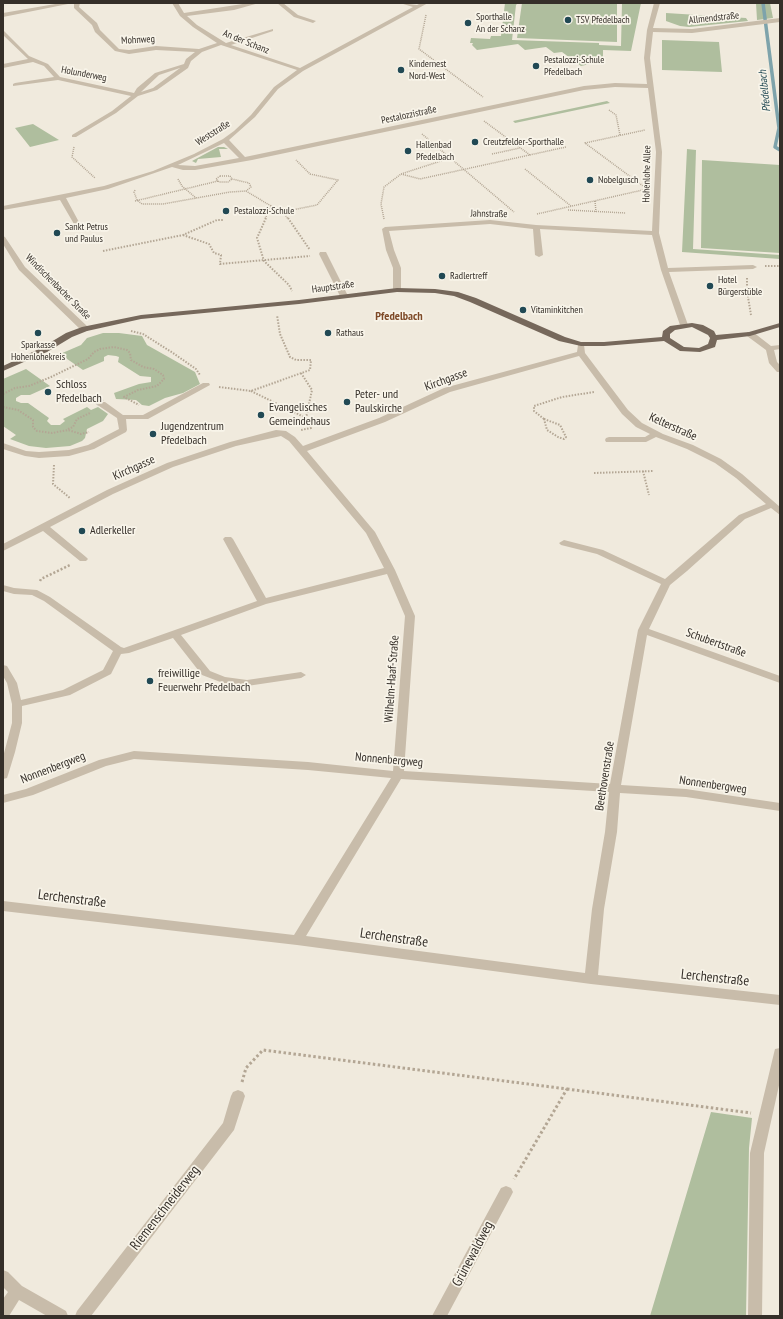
<!DOCTYPE html>
<meta charset="utf-8">
<style>
body{margin:0}
#map{position:relative;width:783px;height:1319px;overflow:hidden;background:#f0eadd;font-family:"PT Sans Narrow",sans-serif}
canvas{display:block}
.frame{position:absolute;inset:0;border:4px solid #352f29;pointer-events:none}
</style>
<div id="map">
<canvas width="783" height="1319"></canvas>
<div class="frame"></div>
</div>
<script>
const context = document.querySelector('canvas').getContext('2d');
context.lineJoin = 'round';
function fillPath(path, color) { context.fillStyle = color; context.fill(path, 'evenodd'); }
const poly = rows => new Path2D(rows.map(r => 'M' + r).join(''));
function strokePath(path, color, width, dash) { context.strokeStyle = color; context.lineWidth = width; context.lineCap = dash ? 'butt' : 'round'; context.setLineDash(dash || []); context.stroke(path); }
function drawText(font, color, halo, rows, align = 'center') {
  context.font = font + ' "PT Sans Narrow",sans-serif'; context.lineWidth = 3.5; context.setLineDash([]); context.textBaseline = 'middle'; context.strokeStyle = halo; context.fillStyle = color; for (const [text, x, y, turn = 0] of rows) {
    context.save(); context.translate(x, y); context.rotate((+turn || 0) * Math.PI / 180); context.textAlign = isNaN(turn) ? turn : align; if (halo) context.strokeText(text, 0, 0); context.fillText(text, 0, 0); context.restore();
  }
}
fillPath(poly([
 [505,3,518,3,516,5,512,40,599,43,599,45,621,46,622,3,641,3,631,51,603,50,603,61,581,66,562,52,554,53,546,47,525,50,518,44,477,50,472,45,473,43,470,43,471,38,490,39,491,36,501,36],
 [522,3,617,3,617,42,517,38],
 [756,3,770,3,773,18,757,20],
 [666,13,746,18,748,21,689,27,680,26,666,21],
 [662,40,719,42,722,72,662,70],
 [607,101,610,103,515,123,513,121],
 [33,124,59,140,30,147,15,128],
 [218,147,224,147,228,149,219,149,221,157,198,159,196,163,192,161],
 [687,149,696,150,693,249,780,255,780,259,682,252],
 [702,160,780,165,780,253,701,248],
 [103,333,119,333,142,336,147,345,195,372,200,384,183,393,165,398,149,406,142,405,136,400,116,399,114,393,139,384,151,382,151,377,140,376,118,362,119,357,116,356,108,355,104,357,104,361,83,370,60,354,81,345,87,338],
 [26,369,50,386,30,395,21,395,16,398,16,401,21,403,28,403,49,418,47,421,51,425,60,425,65,421,63,419,87,407,91,410,98,407,108,414,103,421,87,429,85,438,82,441,70,446,46,448,29,446,10,439,16,435,3,426,3,379],
 [711,1112,752,1118,749,1148,746,1316,650,1316]
]), '#afbe9e');
strokePath(poly([
 [763,3,779,128,775,147,780,150]
]), '#7ea3ab', 3.5);
strokePath(poly([
 [95,398,102,404]
]), '#cbc5b9', 8, [8, 4]);
strokePath(poly([
 [426,15,419,49,483,97],
 [609,110,616,115,620,135],
 [484,121,530,155],
 [422,134,514,212],
 [74,147,72,157,95,178],
 [492,154,520,148],
 [525,169,571,206],
 [401,174,420,179,566,147],
 [220,176,230,176,232,179,228,182,219,182,216,179,220,176],
 [178,179,182,186,196,198],
 [135,190,134,192,137,200,142,204,163,204,230,192,246,191,251,187,249,183,232,179],
 [246,191,271,206,265,219],
 [135,201,218,181],
 [595,201,596,212],
 [271,206,284,213,288,219],
 [568,210,626,213],
 [282,212,317,205,338,180,310,174,296,160],
 [537,214,647,189,585,143,645,130],
 [384,219,381,204,384,187,401,174,450,158]
]), '#b3a694', 1.5, [1, 1]);
strokePath(poly([
 [266,218,257,238,264,261,289,285,292,291],
 [288,218,310,250],
 [183,235,209,244,214,253,221,255,220,264,310,256],
 [103,251,183,235,217,220,223,220],
 [765,266,780,266],
 [747,278,747,291,751,315],
 [131,331,143,334,173,353,196,369,200,375],
 [301,373,312,390,306,418],
 [219,387,251,391,310,370,311,360,296,360,290,357,280,334,277,315],
 [251,391,306,418,311,428,301,430],
 [3,394,15,388,29,386,51,377,88,359,94,352,100,349,114,347,127,350,130,353,131,360,143,367,154,369,163,375,164,379,157,386,138,390,124,397,139,405],
 [3,407,18,410,33,420,33,427,37,431,52,433,68,430,81,434,89,432],
 [544,419,560,425,566,437,564,439,558,437,547,430,544,419],
 [544,419,534,411,534,406,562,397,594,392],
 [68,429,73,427,77,419,90,413],
 [54,465,53,484,70,498],
 [643,471,649,495],
 [594,473,654,471]
]), '#b3a694', 2, [1.5, 1.5]);
strokePath(poly([
 [40,581,41,579,70,565]
]), '#b3a694', 2.5, [2, 2]);
strokePath(poly([
 [242,1082,246,1068,263,1050,567,1089,514,1179],
 [567,1089,751,1113]
]), '#b3a694', 3, [2.5, 2.5]);
fillPath(poly([
 [61,3,73,3,3,17,3,13,61,3],
 [74,3,80,3,79,7,97,23,100,30,119,49,129,50,156,46,199,49,217,43,193,27,180,16,172,3,178,3,184,13,249,3,259,3,234,10,187,16,197,25,226,43,273,29,273,31,231,45,300,68,413,7,400,3,417,5,421,3,428,3,303,71,278,89,255,117,229,140,245,157,584,86,615,83,647,84,644,58,647,30,654,3,660,3,653,28,692,29,780,18,780,22,692,33,653,32,650,58,662,152,659,233,668,268,753,265,757,267,753,269,669,272,688,325,684,327,680,325,661,270,652,235,540,229,543,255,539,257,535,255,533,229,490,224,389,231,394,250,401,268,401,290,397,292,393,290,393,268,386,250,382,229,385,227,490,220,536,225,652,231,656,152,648,88,615,87,584,90,252,160,195,170,183,170,172,167,108,189,66,198,80,224,77,226,74,224,60,200,3,210,3,206,104,186,153,171,194,154,223,139,234,131,251,115,274,87,297,70,221,45,202,52,191,61,188,68,157,90,138,96,116,113,76,137,72,137,72,135,112,111,131,96,58,80,13,86,13,84,15,83,54,77,44,66,33,62,3,68,3,64,28,59,3,35,3,30,29,56,48,64,60,77,134,93,137,88,155,73,184,64,186,59,195,52,156,50,129,54,115,51,95,32,92,25,74,8,74,3],
 [180,68,153,88,141,92,159,75,180,68],
 [224,143,239,158,195,166,178,165,224,143],
 [277,3,283,3,298,15,316,21,313,23,294,17,277,3],
 [3,236,5,237,25,267,88,327,88,331,82,331,19,270,3,244,3,236],
 [320,252,326,252,348,296,347,298,344,298,340,296,319,254,320,252],
 [747,332,753,332,771,346,780,345,780,349,774,350,777,362,780,365,780,372,777,372,769,363,766,350,747,336,747,332],
 [578,345,584,345,585,353,628,410,642,423,663,434,693,445,721,459,742,474,780,507,780,515,771,508,745,519,687,571,670,585,649,629,780,676,780,683,647,635,621,785,686,789,780,803,780,811,686,797,620,793,617,832,604,909,598,975,780,995,780,1005,591,984,297,945,3,911,3,901,294,935,391,778,308,770,134,759,106,766,33,795,3,803,3,795,26,789,99,760,134,751,308,762,393,771,405,616,387,574,266,604,181,635,210,671,225,677,247,680,301,672,306,675,301,678,247,686,223,683,202,675,173,638,129,653,121,654,111,674,70,695,22,706,22,723,15,752,8,775,7,778,3,779,3,757,12,723,12,704,7,683,3,676,3,665,7,666,17,683,21,700,63,690,103,670,113,651,44,601,32,595,14,594,3,591,3,585,14,588,37,590,50,597,121,647,124,648,257,601,223,539,225,537,231,537,233,539,266,598,384,568,366,533,289,441,281,436,236,446,173,467,113,494,50,527,86,557,88,559,86,561,80,561,43,531,3,551,3,544,107,490,167,463,230,442,276,430,286,431,295,437,303,446,379,418,444,388,577,352,578,345],
 [579,356,622,414,636,427,650,434,645,437,609,437,606,438,605,440,606,442,646,442,656,437,687,449,715,463,736,478,766,504,739,515,665,579,603,550,564,540,559,543,561,545,597,554,661,584,638,630,610,784,404,771,415,616,395,570,375,532,307,451,385,422,450,392,579,356],
 [401,779,609,792,605,832,592,909,585,973,306,936,401,779],
 [203,383,209,383,210,385,148,419,126,419,127,430,126,432,94,449,69,456,39,458,25,456,3,449,3,443,26,451,39,452,69,450,88,445,119,429,117,418,99,406,98,404,99,402,105,402,123,415,143,415,203,383],
 [780,1048,780,1081,764,1153,762,1316,748,1316,750,1153,774,1053,775,1049,780,1048],
 [238,1090,243,1092,245,1096,234,1130,91,1316,75,1316,77,1311,223,1123,231,1096,233,1092,238,1090],
 [506,1186,511,1188,513,1192,511,1196,447,1316,432,1316,501,1188,506,1186],
 [3,1270,8,1272,22,1286,66,1311,68,1316,47,1316,19,1300,9,1316,3,1316,3,1299,8,1292,3,1287,3,1270]
]), '#c8bcaa');
fillPath(poly([
 [397,288,435,289,458,292,476,298,565,337,581,342,604,342,662,337,663,331,670,326,692,323,703,325,714,331,716,335,749,332,780,323,780,327,750,336,717,340,715,347,700,352,680,351,664,341,604,346,581,346,559,341,470,302,454,296,435,293,397,292,299,304,141,319,87,331,72,337,47,352,3,371,3,366,41,348,66,333,82,327,141,315,299,300,397,288],
 [692,327,708,335,710,338,708,344,699,348,684,347,670,338,670,334,675,330,692,327]
]), '#76685b');
for (const [x, y, r, color] of [
 [568,20,4,"#214954"],
 [468,23,4,"#214954"],
 [536,66,4,"#214954"],
 [401,70,4,"#214954"],
 [475,142,4,"#214954"],
 [408,151,4,"#214954"],
 [590,180,4,"#214954"],
 [226,211,4,"#214954"],
 [57,233,4,"#214954"],
 [442,276,4,"#214954"],
 [710,286,4,"#214954"],
 [523,310,4,"#214954"],
 [38,333,4,"#214954"],
 [328,333,4,"#214954"],
 [48,392,4,"#214954"],
 [347,402,4,"#214954"],
 [261,415,4,"#214954"],
 [153,434,4,"#214954"],
 [82,531,4,"#214954"],
 [150,681,4,"#214954"]
]) { const dot = new Path2D(); dot.arc(x, y, r, 0, 2 * Math.PI); context.fillStyle = color; context.fill(dot); strokePath(dot, '#f8f4e9', 1.5); }
drawText('10px', '#352f29', '#f8f4e9', [
 ["Sporthalle",476,17],
 ["An der Schanz",476,29],
 ["TSV Pfedelbach",576,20],
 ["Pestalozzi-Schule",544,60],
 ["Pfedelbach",544,72],
 ["Kindernest",409,64],
 ["Nord-West",409,76],
 ["Creutzfelder-Sporthalle",483,142],
 ["Hallenbad",416,145],
 ["Pfedelbach",416,157],
 ["Nobelgusch",598,180],
 ["Pestalozzi-Schule",234,211],
 ["Sankt Petrus",65,227],
 ["und Paulus",65,239],
 ["Radlertreff",450,276],
 ["Hotel",718,280],
 ["Bürgerstüble",718,292],
 ["Vitaminkitchen",531,310],
 ["Rathaus",336,333],
 ["Sparkasse",38,345,"center"],
 ["Hohenlohekreis",38,357,"center"]
], 'left');
drawText('10px', '#352f29', '#f8f4e9', [
 ["Allmendstraße",714,18,-6],
 ["Mohnweg",138,40,-3],
 ["An der Schanz",246,42,22],
 ["Holunderweg",84,74,11],
 ["Pestalozzistraße",409,115,-12],
 ["Weststraße",213,133,-32],
 ["Hohenlohe Allee",647,174,-89],
 ["Jahnstraße",489,214,1],
 ["Windischenbacher Straße",58,287,45],
 ["Hauptstraße",333,287,-8]
]);
drawText('italic 11px', '#214954', '#f8f4e9', [
 ["Pfedelbach",765,91,-96]
]);
drawText('bold 12px', '#7e4a28', '#f8f4e9', [
 ["Pfedelbach",399,317]
]);
drawText('12px', '#352f29', '#f8f4e9', [
 ["Kirchgasse",446,380,-20],
 ["Kelterstraße",673,427,24],
 ["Kirchgasse",134,468,-24],
 ["Schubertstraße",716,643,20],
 ["Wilhelm-Haaf-Straße",392,679,-86],
 ["Nonnenbergweg",389,760,5],
 ["Nonnenbergweg",53,768,-21],
 ["Beethovenstraße",605,776,-81],
 ["Nonnenbergweg",713,785,8]
]);
drawText('12px', '#352f29', '#f8f4e9', [
 ["Schloss",56,385],
 ["Pfedelbach",56,399],
 ["Peter- und",355,395],
 ["Paulskirche",355,409],
 ["Evangelisches",269,408],
 ["Gemeindehaus",269,422],
 ["Jugendzentrum",161,427],
 ["Pfedelbach",161,441],
 ["Adlerkeller",90,531],
 ["freiwillige",158,674],
 ["Feuerwehr Pfedelbach",158,688]
], 'left');
drawText('14px', '#352f29', '#f8f4e9', [
 ["Lerchenstraße",72,899,7],
 ["Lerchenstraße",394,938,8],
 ["Lerchenstraße",715,978,6],
 ["Riemenschneiderweg",165,1208,-52],
 ["Grünewaldweg",473,1254,-62]
]);
</script>
